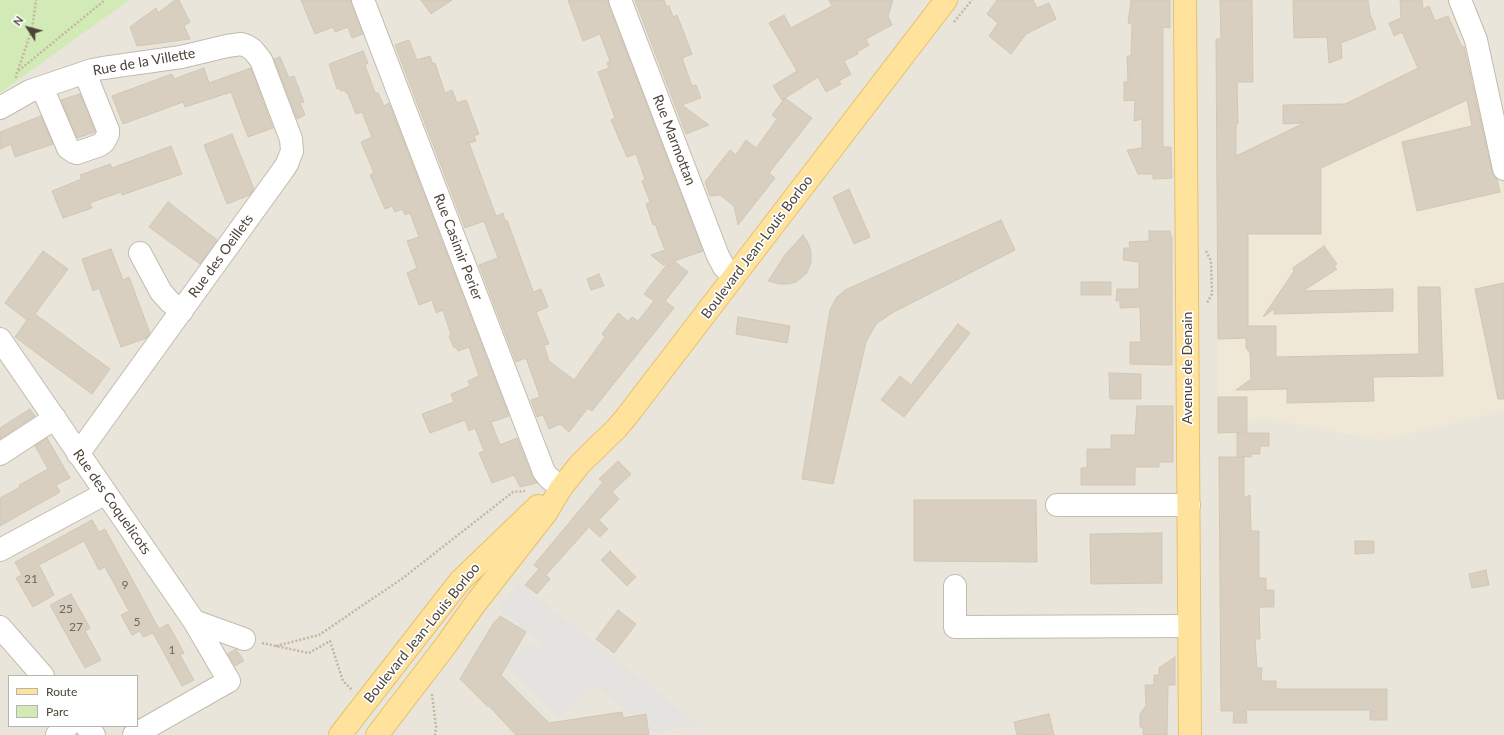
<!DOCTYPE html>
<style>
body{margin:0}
#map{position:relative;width:1504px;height:735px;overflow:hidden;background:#f6f3ec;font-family:Lato,sans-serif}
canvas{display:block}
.legend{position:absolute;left:8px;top:675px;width:130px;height:52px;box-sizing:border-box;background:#fff;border:1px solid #b7b4b0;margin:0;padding:5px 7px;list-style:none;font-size:12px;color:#4b4439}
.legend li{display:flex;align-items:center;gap:8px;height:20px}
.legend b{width:20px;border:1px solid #b7b4b0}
.north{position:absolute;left:8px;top:8px;width:40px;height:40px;-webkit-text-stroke:3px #fff;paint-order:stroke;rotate:306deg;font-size:11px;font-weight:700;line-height:16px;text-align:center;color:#4b4439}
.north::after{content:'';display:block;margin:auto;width:14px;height:18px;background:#4b4439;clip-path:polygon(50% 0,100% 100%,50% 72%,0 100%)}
</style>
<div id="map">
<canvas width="1504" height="735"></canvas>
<ul class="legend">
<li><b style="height:5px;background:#ffe39c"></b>Route</li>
<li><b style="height:11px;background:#d2eab5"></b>Parc</li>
</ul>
<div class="north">N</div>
</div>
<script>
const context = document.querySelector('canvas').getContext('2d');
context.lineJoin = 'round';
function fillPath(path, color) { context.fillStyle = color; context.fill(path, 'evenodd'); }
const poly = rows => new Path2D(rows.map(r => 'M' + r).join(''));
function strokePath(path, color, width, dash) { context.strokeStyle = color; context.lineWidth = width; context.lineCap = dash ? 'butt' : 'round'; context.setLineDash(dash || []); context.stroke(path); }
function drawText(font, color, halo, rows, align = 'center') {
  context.font = font + ' Lato,sans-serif'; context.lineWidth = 3.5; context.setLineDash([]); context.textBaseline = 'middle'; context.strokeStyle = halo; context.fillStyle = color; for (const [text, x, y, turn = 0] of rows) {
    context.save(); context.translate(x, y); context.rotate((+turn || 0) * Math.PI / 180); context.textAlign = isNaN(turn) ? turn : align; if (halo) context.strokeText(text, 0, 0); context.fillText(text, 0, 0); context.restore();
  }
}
fillPath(poly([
 [0,0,1504,0,1504,735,0,735],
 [9,676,137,676,137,726,9,726]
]), '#eae5da');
fillPath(poly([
 [1472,40,1504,188,1504,411,1380,440,1264,418,1240,423,1231,438,1218,433,1217,166]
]), '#efe8d6');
fillPath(poly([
 [0,0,129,0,0,93]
]), '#d2eab5');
fillPath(poly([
 [519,583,699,725,654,732,650,729,647,711,631,714,593,684,559,718,506,666,532,641,538,649,543,645,499,609]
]), '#e5e3e0');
const building = poly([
 [175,0,179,0,190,22,184,26,190,39,137,46,130,27,156,8,158,13,175,0],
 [301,0,351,0,363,34,352,38,348,27,335,32,333,27,315,34,301,0],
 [421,0,452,0,431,14,421,0],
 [568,0,608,0,608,4,703,251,674,261,688,272,665,301,674,308,592,411,588,408,569,432,560,424,549,429,543,415,537,417,531,400,540,397,526,358,516,362,479,265,498,258,484,221,465,228,395,45,409,40,417,60,430,56,433,64,435,63,445,93,452,90,457,103,466,100,479,134,474,136,476,141,469,143,496,216,503,213,505,221,507,220,533,291,534,292,541,289,548,307,536,312,549,344,544,345,549,361,574,380,605,337,602,334,618,313,628,321,632,317,638,321,654,301,644,294,668,263,663,265,651,255,665,250,655,224,653,225,646,204,650,202,642,181,645,179,636,154,627,157,611,120,615,118,598,72,609,68,607,63,610,61,600,34,583,41,568,0],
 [635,0,664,0,666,6,669,6,673,17,677,15,692,54,682,58,692,86,696,85,701,98,682,105,709,125,686,134,635,0],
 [829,0,893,0,888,16,892,25,866,39,869,45,857,52,858,54,844,61,851,74,839,81,841,84,826,92,818,77,782,100,773,86,797,71,769,23,784,15,791,28,832,6,829,0],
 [997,0,1033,0,1037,8,1049,3,1056,19,1026,34,1011,54,989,36,998,23,987,14,997,0],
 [1131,0,1170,0,1170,28,1163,27,1163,147,1171,147,1172,178,1153,179,1153,174,1138,174,1127,150,1142,148,1142,119,1134,121,1135,100,1124,101,1124,82,1128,82,1127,56,1131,56,1132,24,1128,23,1131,0],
 [1220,0,1252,0,1253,82,1237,82,1238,124,1236,124,1236,156,1304,123,1283,124,1283,105,1345,104,1418,68,1402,32,1394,36,1389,23,1401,18,1400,0,1422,0,1423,9,1429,6,1435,21,1448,16,1462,47,1464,46,1492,172,1497,179,1500,192,1417,211,1402,142,1472,126,1467,100,1321,168,1321,234,1248,234,1248,326,1276,326,1276,357,1419,354,1418,287,1440,287,1443,376,1373,377,1374,401,1287,403,1287,389,1236,390,1251,379,1250,353,1246,348,1246,338,1218,339,1216,39,1221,39,1220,0],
 [1293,0,1368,0,1370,14,1376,29,1341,43,1342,58,1329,63,1327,37,1294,38,1293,0],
 [363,51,368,63,365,65,375,93,378,93,384,106,389,103,509,416,491,422,500,445,517,438,532,476,537,483,520,487,514,475,492,483,479,453,484,451,475,428,469,431,465,420,430,433,422,414,454,402,451,394,470,386,468,381,479,376,469,347,458,351,456,347,454,348,449,336,451,335,443,310,436,313,432,300,419,305,407,273,417,268,407,241,419,237,410,213,405,215,402,209,395,212,392,206,385,209,370,175,374,173,361,142,372,137,362,112,356,114,347,92,346,93,345,90,341,91,339,88,337,89,329,64,363,51],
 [280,57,289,78,294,76,304,102,300,103,305,115,297,119,274,59,280,57],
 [204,68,209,83,251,68,273,128,248,137,231,92,185,107,183,102,123,124,112,96,172,74,174,79,204,68],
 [80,94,95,132,77,138,61,100,80,94],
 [785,98,812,118,769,173,775,178,738,225,734,206,720,195,710,196,705,182,730,150,736,155,746,140,756,148,757,147,777,119,772,115,785,98],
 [41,116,53,144,15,157,11,144,0,149,0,132,41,116],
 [232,134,254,189,250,195,227,204,204,145,232,134],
 [171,146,182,174,122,195,121,192,95,201,90,203,92,208,63,218,52,191,82,179,80,175,110,164,112,168,171,146],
 [849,189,870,237,854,244,833,197,849,189],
 [168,202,217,240,200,264,149,227,168,202],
 [1001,220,1015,250,892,313,876,324,866,342,833,484,802,479,830,310,836,298,845,290,1001,220],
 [1149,231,1170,231,1171,236,1172,236,1172,365,1130,364,1130,342,1141,342,1140,307,1120,308,1120,301,1116,301,1117,289,1139,289,1139,262,1123,260,1124,248,1130,248,1129,242,1149,241,1149,231],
 [803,235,809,245,811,252,811,262,807,273,796,282,788,284,779,284,768,281,785,255,803,235],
 [1324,246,1337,264,1334,266,1337,269,1303,291,1393,289,1393,311,1274,314,1274,309,1263,317,1294,271,1293,268,1324,246],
 [111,249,123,280,129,277,150,333,147,338,121,347,99,288,93,291,82,259,111,249],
 [43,251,68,269,35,314,110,369,92,394,15,337,27,320,5,303,43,251],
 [599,274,604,286,591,290,587,279,599,274],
 [1081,282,1111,282,1111,295,1081,295,1081,282],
 [1504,283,1504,399,1498,399,1475,289,1504,283],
 [738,317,790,326,787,343,736,334,738,317],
 [958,324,970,333,904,417,881,400,900,376,911,385,958,324],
 [1109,373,1141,374,1141,399,1110,399,1109,373],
 [1218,397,1247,397,1247,432,1218,433,1218,397],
 [1137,406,1173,406,1173,462,1159,462,1159,467,1135,467,1135,485,1081,485,1081,468,1087,468,1087,449,1111,449,1111,435,1135,435,1137,406],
 [30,409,35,416,0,439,0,428,30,409],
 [1237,433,1269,433,1269,446,1260,446,1260,454,1251,454,1251,457,1237,456,1237,433],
 [47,438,70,478,56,485,60,492,0,526,0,498,20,487,19,485,48,469,35,446,47,438],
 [1219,457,1244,457,1244,498,1250,495,1251,531,1259,531,1259,578,1266,578,1266,590,1274,590,1274,607,1259,607,1260,639,1255,639,1257,668,1262,668,1261,681,1276,681,1276,689,1387,689,1387,720,1370,720,1370,710,1246,710,1247,723,1233,723,1234,711,1221,711,1219,457],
 [618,461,631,474,612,492,619,499,599,520,608,529,600,537,589,527,546,575,550,579,537,594,525,585,539,569,534,565,603,482,599,479,618,461],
 [914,500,1036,500,1037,562,914,561,914,500],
 [92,520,99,532,105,529,159,629,168,624,184,653,180,655,194,680,182,686,153,633,143,637,140,631,132,635,121,615,129,611,105,567,99,570,84,541,39,565,54,595,33,607,16,578,22,575,15,562,92,520],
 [1162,533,1162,583,1091,584,1090,534,1162,533],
 [1355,541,1374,541,1374,553,1355,554,1355,541],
 [610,551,636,577,627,586,601,560,610,551],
 [1486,570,1489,585,1472,588,1469,574,1486,570],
 [71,594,90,628,85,631,101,660,85,668,50,605,71,594],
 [618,610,636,624,614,653,596,639,618,610],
 [500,616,526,632,501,675,549,723,622,712,623,718,646,714,649,735,516,735,489,706,488,707,460,679,493,624,500,616],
 [236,649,244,661,235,666,228,654,236,649],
 [1175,657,1175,685,1168,685,1167,735,1143,735,1143,727,1140,727,1140,714,1147,704,1146,704,1145,685,1154,685,1154,675,1159,675,1159,668,1175,657],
 [1049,714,1054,735,1017,735,1014,722,1049,714]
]);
fillPath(building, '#d8cfc1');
strokePath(building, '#d3c7b4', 1);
const minor = poly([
 [363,0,544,472,548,477,561,488],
 [620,0,718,256,724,267,734,276],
 [1460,0,1476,40,1504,169],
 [42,87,68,148,74,152,77,153,100,145,104,142,108,134,108,130,85,73],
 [0,108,30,91,92,70,103,68,181,57,227,46,241,44,247,46,253,50,261,60,291,139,292,151,287,164,283,170,78,454],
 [140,253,161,292,170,302,182,311],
 [0,339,194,621,244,639],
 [0,454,55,418],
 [1057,505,1189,505],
 [0,550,106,493],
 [955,586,955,627,1189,626],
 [0,627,43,676],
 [86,726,94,735],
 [57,735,68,726],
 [134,735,229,681,194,621]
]);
const major = poly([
 [1185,0,1190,735],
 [340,735,460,581,538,506],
 [377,735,446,645,475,604,546,513,561,488,580,464,617,428,627,416,946,0]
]);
strokePath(minor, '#c2bbae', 24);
strokePath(major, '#e6c16a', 24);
strokePath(poly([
 [954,22,972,0],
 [18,70,32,29,36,0],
 [16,78,17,72,105,0],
 [1206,251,1211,261,1212,294,1207,303],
 [262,643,309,653,330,641,343,681,352,690],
 [276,646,319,635,403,578,513,492,525,491],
 [432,694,436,727,435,735]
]), '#c4b79f', 2.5, [2, 2]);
strokePath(minor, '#fff', 22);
strokePath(major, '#ffe39c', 22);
drawText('12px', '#6e675b', null, [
 ["21",31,579],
 ["9",125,585],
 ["25",66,609],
 ["5",137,622],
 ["27",76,627],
 ["1",172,650]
]);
drawText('14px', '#4b4439', '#fff', [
 ["Rue de la Villette",144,62,-10],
 ["Rue Marmottan",674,140,69],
 ["Rue Casimir Perier",458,247,69],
 ["Boulevard Jean-Louis Borloo",757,247,-53],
 ["Rue des Oeillets",221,256,-54],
 ["Avenue de Denain",1187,368,-90],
 ["Rue des Coquelicots",112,502,55],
 ["Boulevard Jean-Louis Borloo",422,633,-51]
]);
</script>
